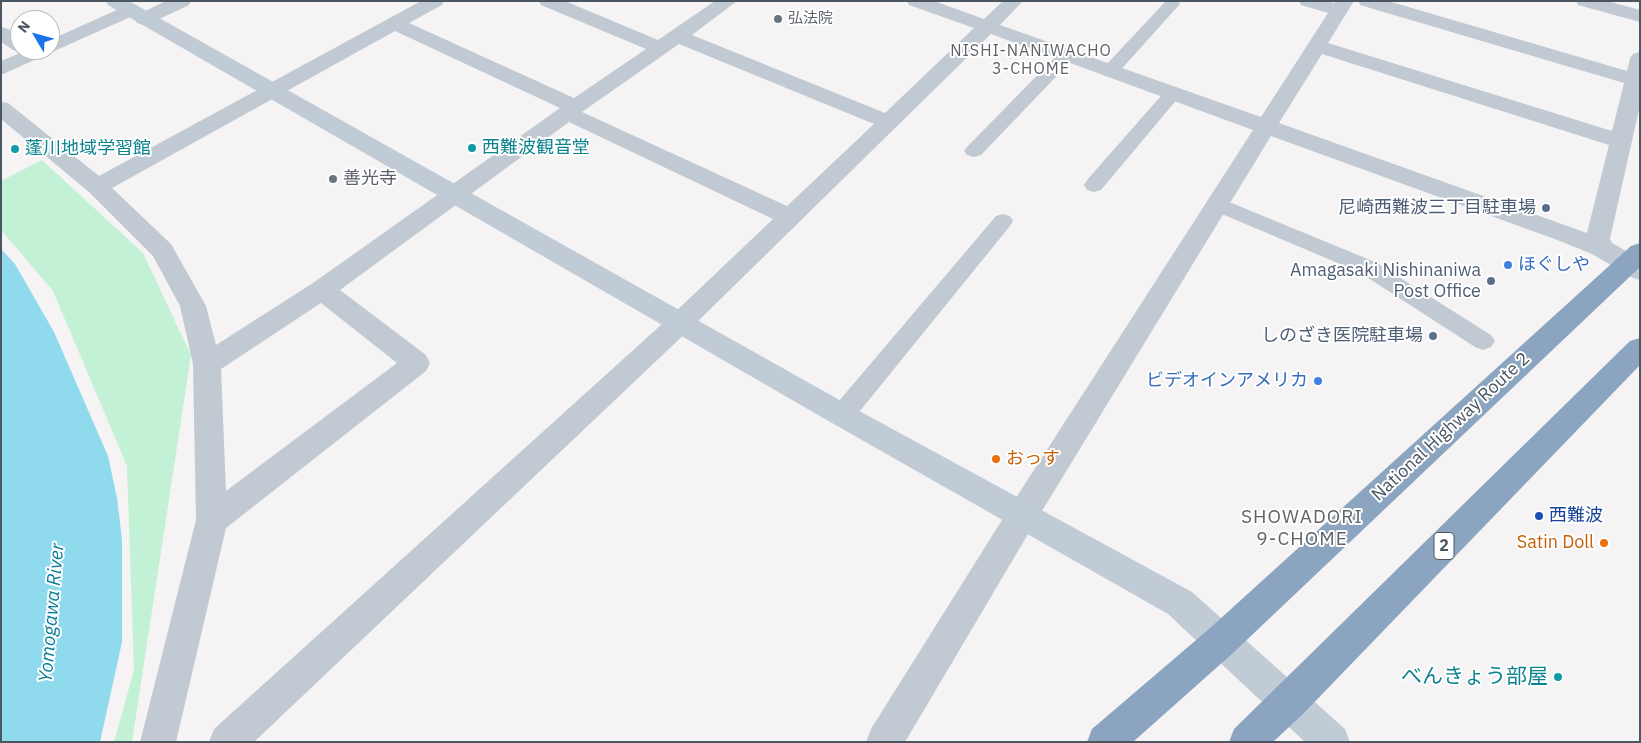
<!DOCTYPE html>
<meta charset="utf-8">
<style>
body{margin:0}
#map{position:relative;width:1641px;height:743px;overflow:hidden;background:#f5f3f3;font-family:"IBM Plex Sans",sans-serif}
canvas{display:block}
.frame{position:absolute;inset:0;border:2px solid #4a5661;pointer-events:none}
.north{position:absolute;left:10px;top:10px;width:50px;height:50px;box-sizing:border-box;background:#fff;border:1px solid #b7bbc0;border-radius:50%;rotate:307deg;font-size:14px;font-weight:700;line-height:20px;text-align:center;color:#4a5661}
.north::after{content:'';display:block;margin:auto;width:18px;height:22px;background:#1a73e8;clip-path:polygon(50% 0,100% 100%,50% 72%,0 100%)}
</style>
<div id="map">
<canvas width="1641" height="743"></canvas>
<div class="frame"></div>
<div class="north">N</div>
</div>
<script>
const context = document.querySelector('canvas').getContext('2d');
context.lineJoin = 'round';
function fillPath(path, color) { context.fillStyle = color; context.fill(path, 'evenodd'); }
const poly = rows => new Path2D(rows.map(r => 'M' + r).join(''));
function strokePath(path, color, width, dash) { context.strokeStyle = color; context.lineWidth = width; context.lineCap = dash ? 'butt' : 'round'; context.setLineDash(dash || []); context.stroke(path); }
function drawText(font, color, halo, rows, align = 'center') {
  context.font = font + ' "IBM Plex Sans","Noto Sans JP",sans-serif'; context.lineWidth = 4; context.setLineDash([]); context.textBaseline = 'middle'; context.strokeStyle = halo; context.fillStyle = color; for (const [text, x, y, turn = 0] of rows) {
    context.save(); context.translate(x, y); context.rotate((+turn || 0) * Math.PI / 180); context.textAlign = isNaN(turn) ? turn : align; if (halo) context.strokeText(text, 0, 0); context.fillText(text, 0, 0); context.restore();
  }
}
fillPath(poly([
 [42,160,143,253,191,355,132,742,114,742,134,670,127,466,53,291,1,230,1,181]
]), '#c3f1d5');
fillPath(poly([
 [1,249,15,264,54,332,108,456,117,498,122,540,122,642,100,742,1,742]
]), '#90daee');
fillPath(poly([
 [1166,1,1178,1,1180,4,1117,74,1111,75,1105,74,1102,70,1105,66,1166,1],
 [1067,50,1073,51,1076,55,1073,59,981,155,974,157,967,155,964,151,967,147,1061,51,1067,50],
 [1173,88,1179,89,1182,93,1179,97,1101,190,1094,192,1087,190,1084,185,1087,180,1167,89,1173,88],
 [1217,197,1375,262,1491,335,1495,341,1491,347,1483,350,1475,347,1359,272,1210,209,1207,204,1210,199,1217,197],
 [1003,214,1010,216,1013,221,1010,226,851,422,842,425,833,422,830,415,833,408,996,216,1003,214]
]), '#c1cad2');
fillPath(poly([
 [166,1,191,1,189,5,151,23,144,25,137,23,134,19,137,15,166,1],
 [421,1,444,1,442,5,409,23,574,98,646,49,541,5,539,1,565,1,658,40,715,1,737,1,692,35,885,113,974,28,909,5,907,1,934,1,984,19,1003,1,1023,1,1000,25,1261,117,1328,13,1301,5,1299,1,1328,1,1334,3,1336,1,1354,1,1328,43,1612,131,1624,83,1360,5,1358,1,1388,1,1627,71,1630,58,1633,54,1640,52,1640,105,1610,239,1612,243,1640,259,1640,280,1631,277,1592,254,1560,241,1271,136,1034,524,905,742,866,742,871,729,1012,504,1253,130,991,34,690,329,254,742,209,742,214,729,672,315,773,219,569,122,340,290,426,355,430,363,426,371,226,528,176,742,140,742,196,520,193,364,180,306,153,256,89,192,1,119,1,102,8,103,99,176,421,1],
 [395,31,560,108,313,283,216,345,206,306,171,244,112,188,395,31],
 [679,44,874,124,787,206,582,112,679,44],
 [1322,54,1609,145,1587,233,1279,123,1322,54],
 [321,303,397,363,226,491,221,369,321,303],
 [1576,1,1607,1,1640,10,1640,22,1578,5,1576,1],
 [130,4,137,6,139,10,137,14,1,75,1,61,25,51,20,52,13,50,1,42,1,27,8,29,20,37,20,50,50,50,50,40,130,4]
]), '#c1cad2');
fillPath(poly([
 [106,1,129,1,852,407,1192,592,1345,729,1350,742,1305,742,1168,614,832,423,108,5,106,1]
]), '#c1cbd6');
fillPath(poly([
 [1640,243,1640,267,1233,653,1133,742,1087,742,1092,729,1209,629,1631,246,1640,243],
 [1640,338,1640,365,1302,715,1273,742,1229,742,1234,729,1630,341,1640,338]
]), '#8ba5c1');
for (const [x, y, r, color] of [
 [778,19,5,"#6b7280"],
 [472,148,5,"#0f9aa8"],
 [15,149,5,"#0f9aa8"],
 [333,179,5,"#6b7280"],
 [1546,208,5,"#5c6f8a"],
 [1508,265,5,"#3f7fe0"],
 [1491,281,5,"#5c6f8a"],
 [1433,336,5,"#5c6f8a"],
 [1318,381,5,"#3f7fe0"],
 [996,459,5,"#e8710a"],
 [1539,516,5,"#1a4fb4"],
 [1604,543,5,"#e8710a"],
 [1558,677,5,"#0f9aa8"]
]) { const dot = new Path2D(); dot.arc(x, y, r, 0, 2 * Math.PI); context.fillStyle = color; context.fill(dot); strokePath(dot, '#fff', 2); }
drawText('15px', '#5b616d', '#fff', [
 ["弘法院",788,19]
], 'left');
context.letterSpacing = '1px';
drawText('16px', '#5f6368', '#fff', [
 ["NISHI-NANIWACHO",1031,51],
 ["3-CHOME",1031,69]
]);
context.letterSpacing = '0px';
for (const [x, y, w] of [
 [1444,546,20]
]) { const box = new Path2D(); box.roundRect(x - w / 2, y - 13.5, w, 27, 4); context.fillStyle = '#fff'; context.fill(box); strokePath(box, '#4a5661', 1); }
drawText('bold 16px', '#4a5661', null, [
 ["2",1444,546]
]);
drawText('18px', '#0d838f', '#fff', [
 ["西難波観音堂",482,148],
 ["蓬川地域学習館",25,149]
], 'left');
drawText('18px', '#5b616d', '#fff', [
 ["善光寺",343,179]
], 'left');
drawText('18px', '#4e5e75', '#fff', [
 ["尼崎西難波三丁目駐車場",1536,208],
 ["Amagasaki Nishinaniwa",1481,271],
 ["Post Office",1481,292],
 ["しのざき医院駐車場",1423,336]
], 'right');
drawText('18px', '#366cbe', '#fff', [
 ["ほぐしや",1518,265],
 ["ビデオインアメリカ",1308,381,"right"]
], 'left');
drawText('18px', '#4a5661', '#fff', [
 ["National Highway Route 2",1451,427,-43]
]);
drawText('18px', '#c56008', '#fff', [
 ["おっす",1006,459],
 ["Satin Doll",1594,543,"right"]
], 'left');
drawText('18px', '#164399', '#fff', [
 ["西難波",1549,516]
], 'left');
context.letterSpacing = '1px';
drawText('19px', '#5f6368', '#fff', [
 ["SHOWADORI",1302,518],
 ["9-CHOME",1302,540]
]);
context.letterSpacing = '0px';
drawText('italic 19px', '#0c7c9b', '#fff', [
 ["Yomogawa River",52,613,-85]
]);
drawText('21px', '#0d838f', '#fff', [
 ["べんきょう部屋",1548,677]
], 'right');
</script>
